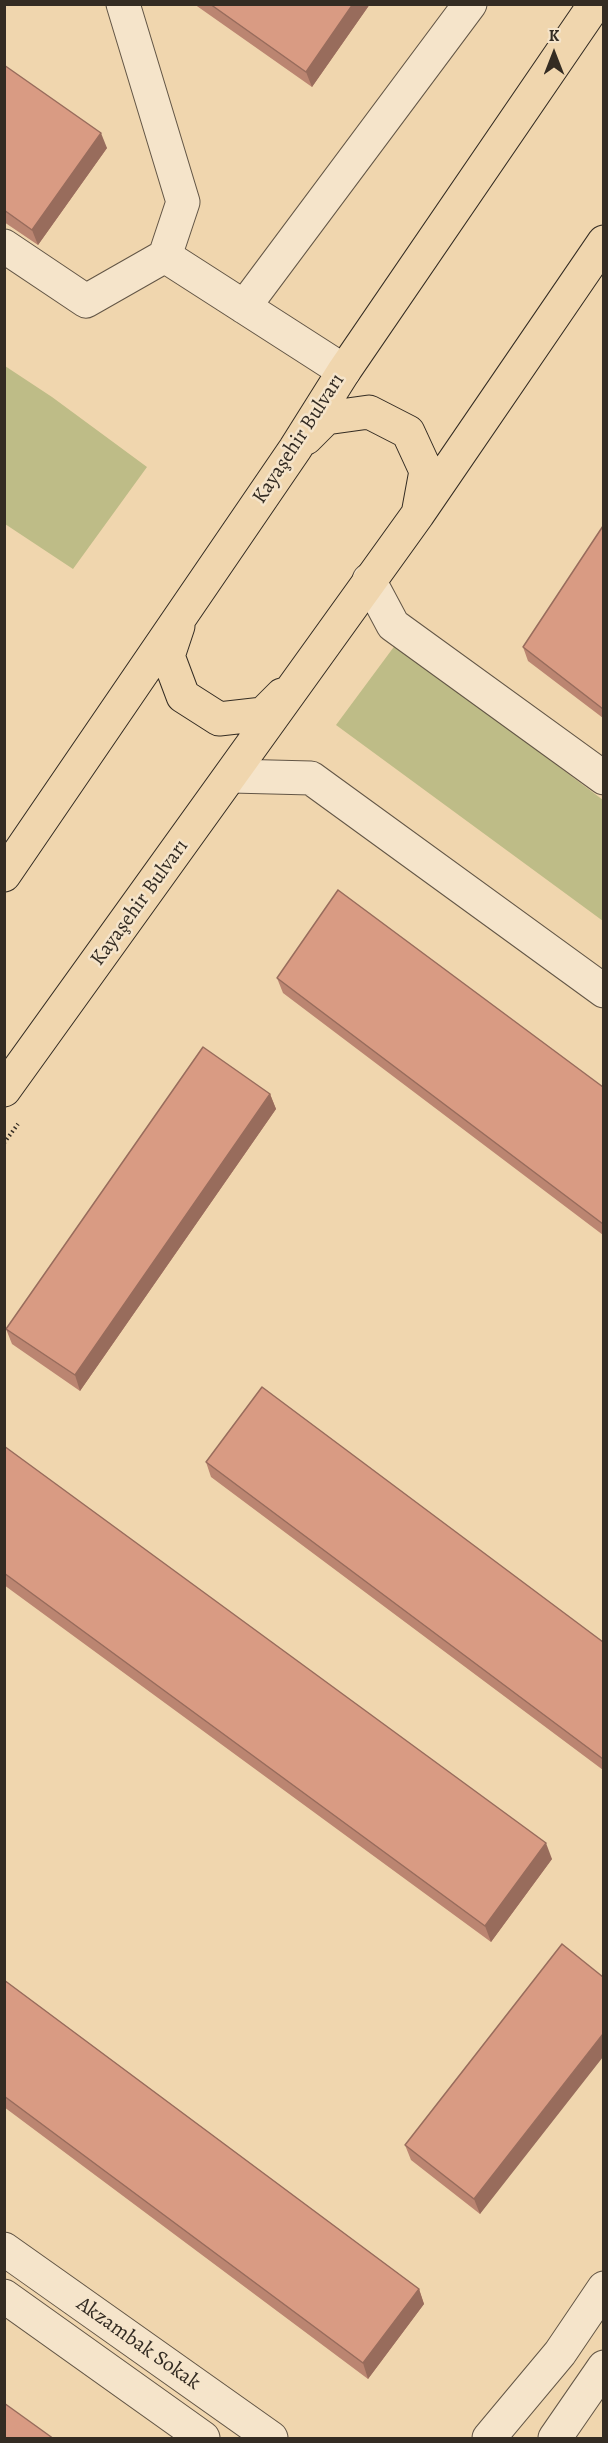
<!DOCTYPE html>
<meta charset="utf-8">
<style>
body{margin:0}
#map{position:relative;width:608px;height:2443px;overflow:hidden;background:#f0d6ae;font-family:Alegreya,serif}
canvas{display:block}
.frame{position:absolute;inset:0;border:6px solid #342c23;pointer-events:none}
.north{position:absolute;left:524px;top:24px;width:60px;height:60px;-webkit-text-stroke:4px #f5e4ca;paint-order:stroke;rotate:0deg;font-size:16px;font-weight:700;line-height:24px;text-align:center;color:#342c23}
.north::after{content:'';display:block;margin:auto;width:21px;height:27px;background:#342c23;clip-path:polygon(50% 0,100% 100%,50% 72%,0 100%)}
</style>
<div id="map">
<canvas width="608" height="2443"></canvas>
<div class="frame"></div>
<div class="north">K</div>
</div>
<script>
const context = document.querySelector('canvas').getContext('2d');
context.lineJoin = 'round';
function fillPath(path, color) { context.fillStyle = color; context.fill(path, 'evenodd'); }
const poly = rows => new Path2D(rows.map(r => 'M' + r).join(''));
function strokePath(path, color, width, dash) { context.strokeStyle = color; context.lineWidth = width; context.lineCap = dash ? 'butt' : 'round'; context.setLineDash(dash || []); context.stroke(path); }
function drawText(font, color, halo, rows, align = 'center') {
  context.font = font + ' Alegreya,serif'; context.lineWidth = 5; context.setLineDash([]); context.textBaseline = 'middle'; context.strokeStyle = halo; context.fillStyle = color; for (const [text, x, y, turn = 0] of rows) {
    context.save(); context.translate(x, y); context.rotate((+turn || 0) * Math.PI / 180); context.textAlign = isNaN(turn) ? turn : align; if (halo) context.strokeText(text, 0, 0); context.fillText(text, 0, 0); context.restore();
  }
}
fillPath(poly([
 [5,366,52,397,147,467,73,569,5,524],
 [396,644,603,800,603,921,336,725]
]), '#bebc87');
const minor = poly([
 [123,4,183,202,165,256],
 [4,246,86,301,165,256,344,371],
 [244,307,470,4],
 [369,580,393,625,604,778],
 [232,776,311,778,604,991],
 [4,2249,271,2438],
 [4,2296,203,2438],
 [489,2438,560,2353,604,2288],
 [555,2438,604,2367]
]);
const major = poly([
 [306,438,326,418,369,412,408,432,426,471,419,509],
 [178,626,168,656,183,696,219,719,263,714,282,695],
 [4,875,295,449,344,371,595,4],
 [4,1090,418,514,604,242]
]);
strokePath(minor, '#635646', 35);
strokePath(major, '#342c23', 35);
strokePath(poly([
 [4,1143,18,1124]
]), '#342c23', 4, [1.5, 3]);
strokePath(minor, '#f5e4ca', 33);
strokePath(major, '#f0d6ae', 33);
fillPath(poly([
 [194,4,370,4,312,87],
 [4,65,107,148,38,245,4,222],
 [603,526,603,718,528,661,523,647],
 [277,978,603,1087,603,1235,283,993],
 [270,1094,276,1109,80,1391,12,1344,6,1329],
 [4,1446,552,1859,491,1942,4,1585],
 [206,1462,603,1642,603,1770,211,1477],
 [603,1977,480,2214,411,2160,405,2145],
 [4,1980,419,2289,424,2304,368,2379,4,2107]
]), '#bb8571');
fillPath(poly([
 [353,4,370,4,312,87,306,72],
 [101,133,107,148,38,245,32,230],
 [270,1094,276,1109,80,1391,75,1375],
 [546,1843,552,1859,491,1942,485,1926],
 [603,2034,603,2057,480,2214,474,2199],
 [419,2289,424,2304,368,2379,363,2363]
]), '#986c5c');
const building = poly([
 [210,4,353,4,306,72,210,4],
 [4,65,101,133,32,230,4,210,4,65],
 [603,526,603,709,523,647,603,526],
 [338,890,603,1087,603,1224,277,978,338,890],
 [203,1047,270,1094,75,1375,6,1329,203,1047],
 [262,1387,603,1642,603,1759,206,1462,262,1387],
 [4,1446,546,1843,485,1926,4,1573,4,1446],
 [562,1944,603,1977,603,2034,474,2199,405,2145,562,1944],
 [4,1980,419,2289,363,2363,4,2096,4,1980],
 [4,2403,54,2439,4,2439,4,2403]
]);
fillPath(building, '#d99b83');
strokePath(building, '#986c5c', 1.5);
drawText('21px', '#342c23', '#f5e4ca', [
 ["Kayaşehir Bulvarı",299,439,-57],
 ["Kayaşehir Bulvarı",140,903,-54],
 ["Akzambak Sokak",138,2344,35]
]);
</script>
